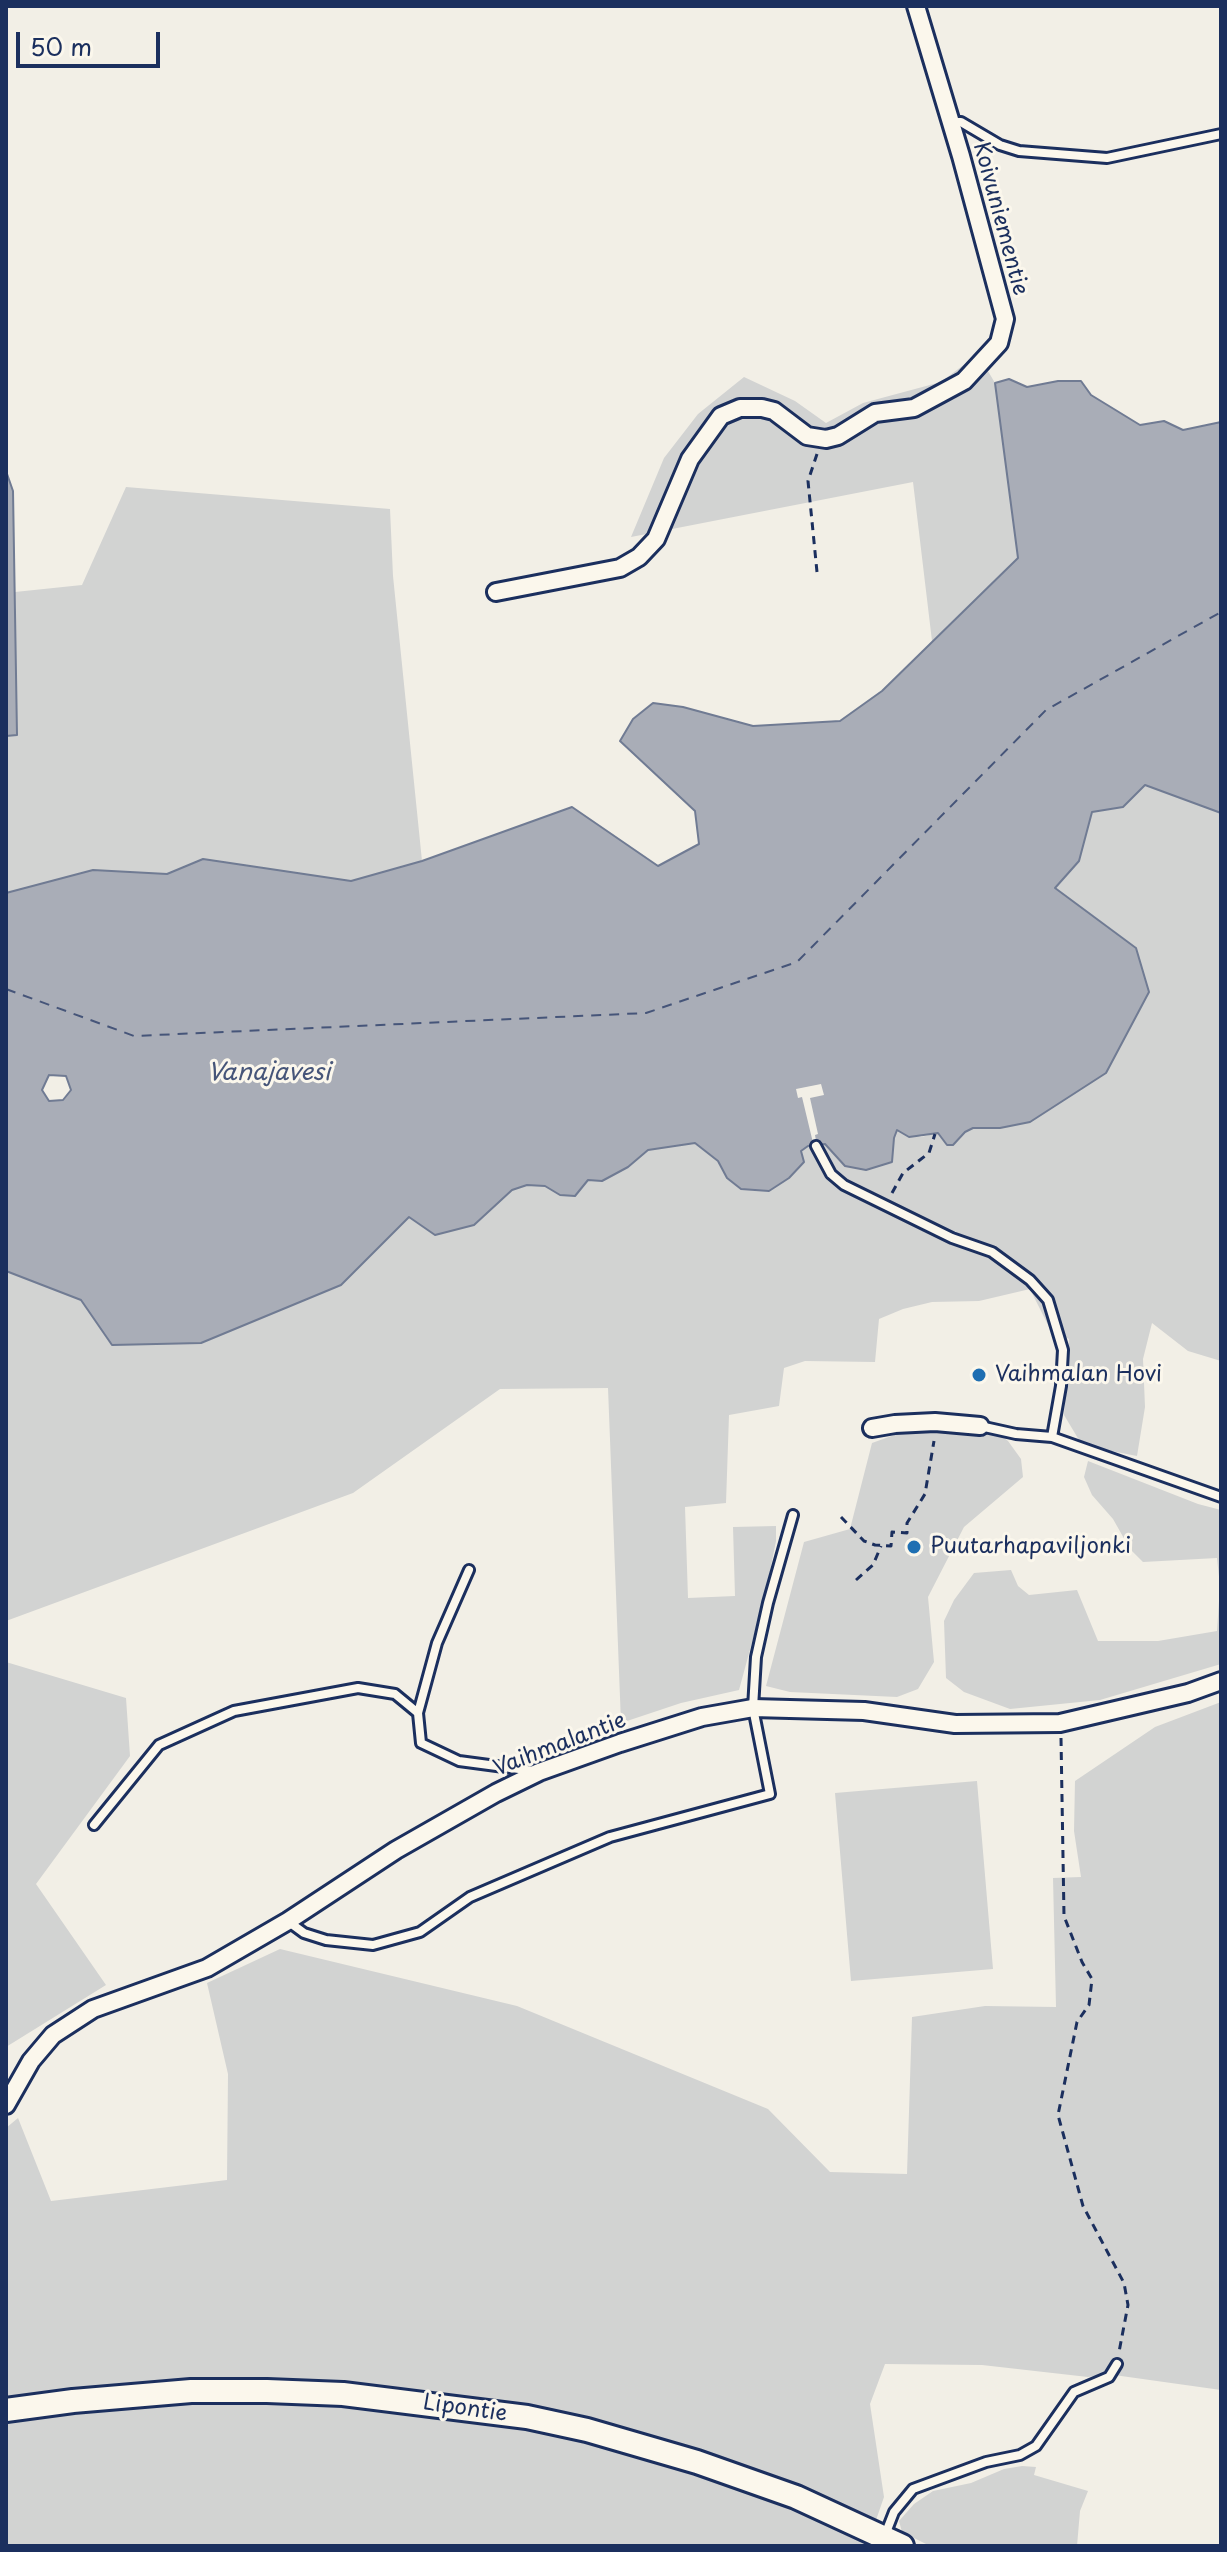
<!DOCTYPE html>
<style>
body{margin:0}
#map{position:relative;width:1227px;height:2552px;overflow:hidden;background:#f2efe6;font-family:"Playpen Sans",sans-serif}
canvas{display:block}
.frame{position:absolute;inset:0;border:8px solid #1b2f5e;pointer-events:none}
.scale{position:absolute;left:16px;top:32px;width:144px;height:36px;box-sizing:border-box;border:4px solid #1b2f5e;border-top:0;padding-left:10px;font-size:24px;line-height:28px;white-space:nowrap;color:#1b2f5e;-webkit-text-stroke:6px #fbf7ec;paint-order:stroke}
</style>
<div id="map">
<canvas width="1227" height="2552"></canvas>
<div class="frame"></div>
<div class="scale">50 m</div>
</div>
<script>
const context = document.querySelector('canvas').getContext('2d');
context.lineJoin = 'round';
function fillPath(path, color) { context.fillStyle = color; context.fill(path, 'evenodd'); }
const poly = rows => new Path2D(rows.map(r => 'M' + r).join(''));
function strokePath(path, color, width, dash) { context.strokeStyle = color; context.lineWidth = width; context.lineCap = dash ? 'butt' : 'round'; context.setLineDash(dash || []); context.stroke(path); }
function drawText(font, color, halo, rows, align = 'center') {
  context.font = font + ' "Playpen Sans",sans-serif'; context.lineWidth = 6; context.setLineDash([]); context.textBaseline = 'middle'; context.strokeStyle = halo; context.fillStyle = color; for (const [text, x, y, turn = 0] of rows) {
    context.save(); context.translate(x, y); context.rotate((+turn || 0) * Math.PI / 180); context.textAlign = isNaN(turn) ? turn : align; if (halo) context.strokeText(text, 0, 0); context.fillText(text, 0, 0); context.restore();
  }
}
fillPath(poly([
 [978,354,995,383,1018,558,932,641,913,482,631,537,664,458,698,414,744,377,795,401,826,423,863,403,941,382],
 [126,487,390,509,393,576,422,861,351,881,203,859,167,874,93,870,6,893,6,736,17,734,15,592,82,585],
 [1145,785,1221,813,1221,1361,1188,1351,1152,1323,1143,1359,1145,1407,1137,1456,1096,1448,1079,1440,1064,1415,1069,1339,1050,1329,1030,1289,979,1301,932,1302,903,1309,879,1319,875,1362,805,1361,784,1368,779,1406,729,1415,726,1503,685,1507,688,1598,735,1596,733,1527,776,1526,776,1541,766,1591,739,1690,681,1703,621,1723,608,1388,500,1389,353,1493,6,1621,6,1271,81,1300,112,1345,341,1285,410,1216,474,1225,512,1190,527,1185,545,1186,560,1195,588,1180,628,1167,647,1150,695,1143,719,1161,727,1178,741,1189,755,1189,789,1178,804,1162,801,1151,808,1146,825,1144,845,1166,894,1147,894,1138,897,1130,921,1137,938,1133,947,1145,958,1141,965,1132,974,1128,1000,1128,1136,947,1055,888,1079,861,1092,812,1123,807],
 [939,1431,1000,1435,1008,1441,1021,1459,1023,1477,964,1527,928,1597,934,1662,918,1689,897,1697,790,1692,766,1686,804,1542,850,1529,872,1443,897,1434],
 [1088,1461,1198,1504,1221,1510,1221,1664,1100,1700,1010,1709,964,1692,946,1678,944,1621,954,1600,974,1573,1011,1570,1018,1586,1029,1595,1077,1590,1098,1641,1158,1641,1217,1631,1220,1586,1217,1558,1143,1562,1130,1549,1113,1519,1092,1495,1084,1477],
 [6,1662,126,1698,130,1756,36,1884,106,1985,6,2047],
 [1221,1702,1221,2390,1107,2374,1088,2377,982,2365,885,2364,870,2404,884,2497,867,2546,6,2546,6,2128,18,2118,51,2201,227,2180,228,2074,207,1983,280,1949,517,2006,768,2109,830,2172,907,2174,912,2017,985,2006,1056,2007,1053,1878,1081,1877,1074,1831,1075,1781,1155,1727],
 [977,1781,993,1969,851,1981,835,1793],
 [1022,2466,1036,2467,1034,2475,1088,2491,1080,2511,1077,2546,930,2546,902,2532,899,2521,914,2504,933,2491,971,2483,1004,2469]
]), '#d2d3d2');
const water = poly([
 [1009,379,1027,387,1058,381,1081,381,1091,395,1140,425,1164,421,1183,430,1221,422,1221,813,1145,785,1123,807,1092,812,1079,861,1055,888,1136,948,1149,992,1106,1073,1030,1122,1000,1128,973,1128,965,1132,953,1145,947,1145,938,1133,909,1137,897,1130,894,1138,892,1162,866,1170,845,1166,825,1144,808,1146,801,1151,804,1162,789,1178,769,1191,741,1189,727,1178,718,1161,695,1143,648,1150,628,1167,602,1181,588,1180,575,1196,560,1195,545,1186,527,1185,512,1190,474,1225,435,1235,409,1217,341,1285,201,1343,112,1345,81,1300,6,1271,6,893,93,870,167,874,203,859,351,881,422,861,572,807,658,866,699,844,695,811,620,741,633,719,653,703,683,707,753,726,840,721,882,691,1018,558,995,383,1009,379],
 [49,1075,66,1076,71,1090,63,1100,49,1101,42,1090,49,1075],
 [6,471,13,491,17,735,6,736,6,471]
]);
fillPath(water, '#a9adb7');
strokePath(water, '#707b93', 2);
fillPath(poly([
 [821,1084,824,1095,810,1098,818,1134,815,1135,817,1146,814,1147,802,1097,798,1098,796,1089]
]), '#f2efe6');
strokePath(poly([
 [6,989,134,1036,646,1013,797,962,1046,710,1221,612]
]), '#465579', 2, [10, 8]);
const lane = poly([
 [951,122,961,122,1000,145,1019,151,1107,158,1221,134],
 [816,1146,831,1174,844,1185,952,1238,992,1252,1030,1280,1048,1300,1063,1350,1061,1386,1052,1437],
 [980,1426,1016,1434,1052,1437,1221,1497],
 [418,1713,437,1643,469,1570],
 [94,1825,159,1745,234,1711,358,1688,395,1694,418,1713,421,1743,459,1761,534,1771],
 [289,1922,304,1933,326,1940,373,1945,420,1932,470,1897,610,1837,770,1794,753,1708,756,1657,768,1603,793,1515],
 [885,2535,894,2512,913,2489,986,2462,1020,2455,1036,2446,1074,2392,1109,2377,1117,2364]
]);
const street = poly([
 [496,592,620,568,639,557,656,539,690,459,721,416,740,408,762,408,774,411,807,436,826,439,838,436,875,413,914,408,964,381,999,343,1005,319,961,156,916,6],
 [872,1428,895,1424,935,1422,980,1426],
 [6,2105,31,2061,53,2035,93,2009,207,1968,288,1921,396,1850,496,1793,539,1772,620,1743,702,1717,753,1708,864,1711,955,1724,1060,1723,1188,1693,1221,1681]
]);
const secondary = poly([
 [6,2410,73,2401,191,2391,267,2391,343,2394,527,2417,587,2430,697,2462,796,2497,902,2546]
]);
strokePath(lane, '#1b2f5e', 14);
strokePath(street, '#1b2f5e', 22);
strokePath(secondary, '#1b2f5e', 28);
strokePath(poly([
 [817,572,808,481,817,454],
 [892,1193,903,1173,929,1153,935,1134],
 [841,1517,864,1541,875,1545,891,1546,892,1532,907,1533,907,1523,925,1494,934,1441],
 [856,1580,873,1565,881,1546],
 [1061,1738,1064,1916,1082,1962,1092,1979,1089,2005,1077,2022,1058,2115,1083,2206,1124,2283,1128,2305,1119,2352]
]), '#1b2f5e', 3, [8, 6]);
strokePath(lane, '#fbf7ec', 8);
strokePath(street, '#fbf7ec', 16);
strokePath(secondary, '#fbf7ec', 22);
for (const [x, y, r, color] of [
 [979,1375,8,"#1f6fb2"],
 [914,1547,8,"#1f6fb2"]
]) { const dot = new Path2D(); dot.arc(x, y, r, 0, 2 * Math.PI); context.fillStyle = color; context.fill(dot); strokePath(dot, '#fbf7ec', 3); }
drawText('22px', '#1b2f5e', '#fbf7ec', [
 ["Koivuniementie",1000,219,75],
 ["Vaihmalantie",560,1745,-21],
 ["Lipontie",465,2409,8]
]);
drawText('22px', '#1b2f5e', '#fbf7ec', [
 ["Vaihmalan Hovi",995,1375],
 ["Puutarhapaviljonki",930,1547]
], 'left');
drawText('italic 24px', '#465579', '#fbf7ec', [
 ["Vanajavesi",269,1073]
]);
</script>
